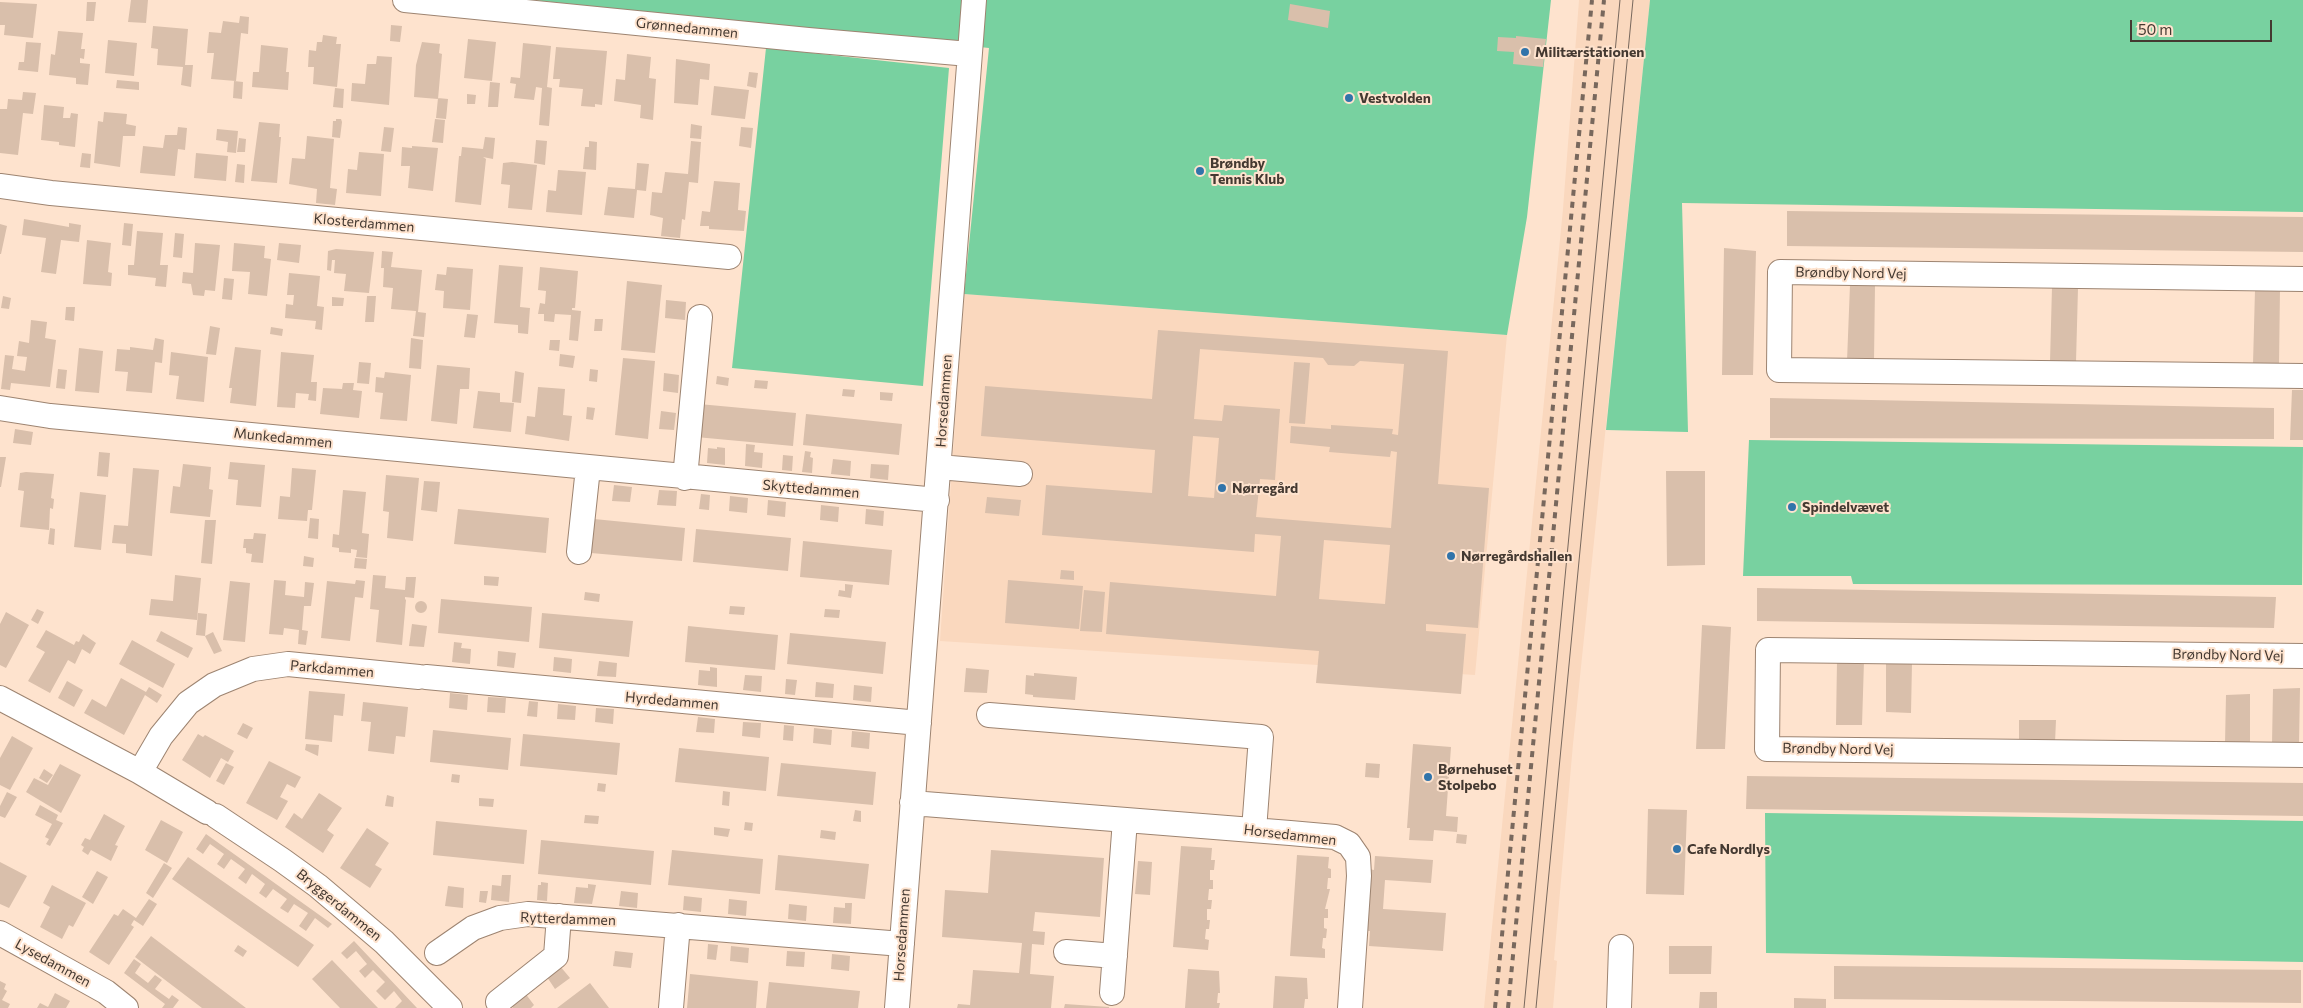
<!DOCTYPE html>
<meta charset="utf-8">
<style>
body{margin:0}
#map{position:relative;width:2303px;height:1008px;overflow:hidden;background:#fee3ce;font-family:Commissioner,sans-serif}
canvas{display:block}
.scale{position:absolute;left:2130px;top:20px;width:142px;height:22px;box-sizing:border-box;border:2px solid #443931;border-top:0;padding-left:6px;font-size:15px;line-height:18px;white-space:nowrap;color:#443931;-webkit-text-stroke:4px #fee3ce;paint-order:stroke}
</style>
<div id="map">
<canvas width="2303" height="1008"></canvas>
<div class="scale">50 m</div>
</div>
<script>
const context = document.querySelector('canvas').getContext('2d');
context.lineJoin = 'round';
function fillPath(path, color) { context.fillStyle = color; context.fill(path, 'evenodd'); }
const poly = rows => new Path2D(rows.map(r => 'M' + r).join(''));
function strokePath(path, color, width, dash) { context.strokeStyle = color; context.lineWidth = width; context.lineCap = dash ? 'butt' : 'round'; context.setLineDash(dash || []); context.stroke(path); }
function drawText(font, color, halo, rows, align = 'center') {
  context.font = font + ' Commissioner,sans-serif'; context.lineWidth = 4; context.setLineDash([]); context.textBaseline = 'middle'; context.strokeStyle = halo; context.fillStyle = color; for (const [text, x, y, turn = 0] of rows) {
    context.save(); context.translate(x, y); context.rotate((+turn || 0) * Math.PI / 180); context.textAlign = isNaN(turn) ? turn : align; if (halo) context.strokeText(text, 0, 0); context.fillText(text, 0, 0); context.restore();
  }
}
fillPath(poly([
 [1579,0,1650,0,1573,744,1554,960,1557,961,1553,1008,1484,1008,1563,209],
 [964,294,1507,335,1475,675,940,641]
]), '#fad8be');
fillPath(poly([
 [533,0,1551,0,1527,217,1507,335,964,294,989,48],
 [1650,0,2303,0,2303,212,1682,203,1688,432,1606,430],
 [766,48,949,68,923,386,732,368],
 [1749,440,2303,447,2302,585,1853,584,1851,576,1743,576],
 [1765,813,2303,821,2303,962,1766,953]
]), '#78d1a0');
fillPath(poly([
 [131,0,148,0,146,23,128,22],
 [0,2,37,4,33,38,4,35,5,25,0,25],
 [87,2,96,2,94,21,86,21],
 [1290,4,1330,11,1328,28,1288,20],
 [240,16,249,17,248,34,241,33,236,81,211,79,214,53,207,53,209,32,221,33,223,21,239,23],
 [391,25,402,26,400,42,390,41],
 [153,26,188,29,185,65,193,65,191,87,181,85,183,67,157,65,158,49,151,48],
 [58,31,83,33,81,49,85,49,84,59,80,58,80,63,90,64,88,85,76,84,76,78,49,75,51,54,55,55],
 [323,35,337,37,336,44,341,44,337,87,313,84,314,67,308,67,309,50,316,51,317,42,322,42],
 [1516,36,1546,39,1543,67,1513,64,1514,52,1497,51,1498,37,1516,38],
 [468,39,496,42,492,81,464,78],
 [108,40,137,43,134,76,105,73],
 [26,42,41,43,38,72,18,70,19,62,24,62],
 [422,42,440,44,439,53,442,54,438,99,414,97,416,65],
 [523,43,551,46,547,87,552,88,549,126,539,125,542,88,536,87,534,100,514,98,516,84,510,83,511,77,520,78],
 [261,45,288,48,286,72,289,72,288,90,252,87,253,72,259,72],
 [556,47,607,51,602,105,595,104,595,107,581,106,583,89,559,87,560,79,553,79],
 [627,54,651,57,649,78,656,79,653,120,640,118,641,105,614,101,616,79,625,80],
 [377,56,392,57,389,105,351,101,352,83,365,84,367,64,376,64],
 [676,59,710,64,709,80,700,79,698,105,674,103],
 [749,72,758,73,756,88,747,86],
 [117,80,139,82,139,90,116,88],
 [234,81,243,82,242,99,233,98],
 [490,82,500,83,498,107,488,107],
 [714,86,749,90,745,119,711,115],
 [335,88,344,89,343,108,333,107],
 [23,92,36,93,33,114,23,113,18,155,0,153,0,109,7,109,8,99,22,100],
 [467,94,476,95,475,104,467,104],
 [438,98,448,99,446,119,436,118],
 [44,105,64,107,63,118,70,118,71,113,78,114,75,147,59,145,59,142,41,140],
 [104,112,127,114,126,124,136,126,135,136,123,136,120,167,94,163,98,121,103,122],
 [336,119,341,119,342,122,340,138,332,137,333,121,336,121],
 [435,119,445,120,443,143,432,142],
 [259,122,280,124,279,137,281,137,277,183,251,181],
 [691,124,702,126,701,139,690,138],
 [178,127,187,128,185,150,178,149,175,176,140,173,143,146,163,148,165,135,177,135],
 [384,127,394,128,391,152,381,151],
 [741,127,753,128,751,148,739,146],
 [217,129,238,131,236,153,227,152,228,142,216,140],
 [307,136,334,139,330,188,337,189,335,205,316,203,317,189,289,184,292,158,305,159],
 [485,137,495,138,493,159,483,157,486,159,481,205,455,202,459,156,461,156,462,147,483,149],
 [239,138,246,139,245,152,237,152],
 [536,140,547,141,545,165,534,163],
 [589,141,597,142,596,170,583,169,585,147,589,147],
 [691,141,701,142,698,183,689,182,685,220,682,219,680,238,661,236,663,218,650,215,652,192,662,193,665,172,688,174],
 [412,146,438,148,433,191,408,188,410,166,401,166,402,147,412,148],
 [359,152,384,154,381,196,346,193,348,169,357,170],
 [82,153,91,154,90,168,80,167],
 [196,153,228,156,226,181,194,178],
 [512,162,537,165,532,210,508,208,510,185,501,184,503,163],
 [637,163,649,164,646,191,637,190,634,218,604,215,608,187,635,189],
 [237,164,245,165,244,183,235,182],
 [558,170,586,172,582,215,546,212,548,190,556,191],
 [714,181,740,183,738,210,746,211,744,231,709,229,709,226,700,226,702,211,710,212],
 [1787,211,2303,217,2303,252,1787,246],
 [24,219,69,227,69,223,81,225,79,242,61,240,56,274,41,272,46,238,22,235],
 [124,223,133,224,131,246,122,245],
 [0,224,7,226,1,254,0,254],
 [137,231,163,233,160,265,168,265,166,287,155,286,156,278,128,275,128,265,134,265],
 [175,233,184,234,182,258,173,257],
 [87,240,111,243,108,272,112,273,111,286,83,284],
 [195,243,220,245,215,291,205,290,204,296,193,295,191,284,182,283,183,272,193,273],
 [234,243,265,246,264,258,271,259,267,296,248,294,250,272,232,271],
 [279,243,301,245,299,263,277,260],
 [1724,248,1756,251,1753,375,1722,375],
 [336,249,374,252,369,293,344,291,346,274,334,273,335,260,332,260,331,271,327,270,328,251],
 [382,251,393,252,391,267,422,270,418,312,426,313,424,337,413,336,416,311,391,309,393,288,383,287,384,268,381,268],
 [499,265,523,267,520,307,530,308,528,334,518,333,518,325,494,323],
 [447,267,473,269,470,310,443,308,444,291,435,290,437,274,446,275],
 [540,267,578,271,575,308,572,308,572,310,581,311,578,341,569,340,571,315,555,314,554,322,544,321,544,314,538,314,540,303,545,304,546,291,538,290],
 [289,273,320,276,317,306,324,307,322,330,315,329,316,321,285,318,286,304,293,305,294,295,287,295],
 [224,278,234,279,232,300,222,299],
 [627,281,662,285,655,353,621,350],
 [1850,285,1875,285,1874,361,1847,361],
 [2052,287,2078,288,2076,362,2050,362],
 [2280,289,2279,365,2253,364,2255,290],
 [3,296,11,298,9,309,1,308],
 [367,296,376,296,374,322,365,322],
 [332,297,344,298,343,306,332,306],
 [666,300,686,302,685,320,665,318],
 [66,307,75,307,74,321,65,320],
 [467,314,478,315,475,338,464,337],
 [595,319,603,319,602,331,594,331],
 [31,320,47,322,45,338,56,340,50,387,11,383,10,390,1,389,5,355,14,356,12,369,25,371,27,357,17,356,19,341,29,343],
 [210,326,220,328,216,355,206,354],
 [271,327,283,329,282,336,270,334],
 [1158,330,1448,351,1438,484,1489,488,1478,628,1426,624,1426,631,1466,634,1461,694,1316,683,1319,651,1106,634,1110,582,1276,596,1281,536,1255,534,1254,552,1042,535,1046,485,1152,493,1155,450,981,436,985,386,1152,399],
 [1200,349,1323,358,1328,365,1354,366,1360,361,1404,364,1398,435,1392,434,1393,429,1331,425,1331,429,1291,426,1290,443,1330,447,1329,452,1390,457,1391,451,1397,452,1391,528,1256,517,1260,479,1275,480,1280,409,1224,405,1222,421,1194,419],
 [1193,436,1219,438,1214,498,1188,496],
 [1324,540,1390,545,1385,604,1319,599],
 [155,338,164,340,162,363,155,362,152,393,126,391,128,372,115,371,117,349,130,350,130,347,153,350],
 [411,338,423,340,421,369,409,368],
 [550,340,560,340,559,351,549,350],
 [235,347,261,350,256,406,230,403,232,388,229,388],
 [79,348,103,351,99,393,75,391],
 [171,352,208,357,204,402,176,399,179,376,169,375],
 [281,352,314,355,311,382,317,382,316,401,308,400,309,394,296,393,295,408,277,407],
 [560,354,575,356,573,368,559,366],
 [623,358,655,361,648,439,615,435],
 [359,362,371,363,369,384,357,383],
 [1294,362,1310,363,1305,424,1289,423],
 [437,365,470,368,469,389,460,389,457,424,431,421],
 [58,369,67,370,65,389,56,388],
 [590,369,598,370,597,382,589,381],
 [515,371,524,373,521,403,512,402],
 [385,372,411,375,407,421,380,419,383,393,375,392,376,377,384,378],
 [664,373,679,375,678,393,663,391],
 [717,376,729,378,728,386,716,384],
 [755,380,768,381,767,389,754,388],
 [343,383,354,383,353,390,362,391,359,418,320,414,323,388,342,389],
 [538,387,565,389,563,415,572,416,569,441,525,434,527,416,535,417],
 [843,389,855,390,854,397,842,396],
 [2292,390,2303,390,2303,440,2290,440],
 [478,391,500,393,500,402,514,403,511,432,473,428],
 [880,392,893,393,892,401,880,400],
 [1770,398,2274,408,2274,439,1770,438],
 [699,404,796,413,793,446,696,437],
 [587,407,595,408,593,420,586,419],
 [661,411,676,413,674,430,659,429],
 [806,414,902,424,899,455,803,445],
 [15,429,33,432,31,445,13,443],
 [746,444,755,445,754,452,763,453,762,468,745,466],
 [717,447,725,448,725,465,707,463,708,448,717,449],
 [805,451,811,452,810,457,813,458,812,473,802,472],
 [99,452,110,453,108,477,97,476],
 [783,455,793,456,792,471,782,470],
 [0,457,6,457,1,487,0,487],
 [833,459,851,461,850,476,831,474],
 [230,462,265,465,261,507,236,505,238,480,228,479],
 [183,464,211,467,209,489,213,490,210,517,170,513,173,486,180,487],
 [871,464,889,465,888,480,870,478],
 [133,468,159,470,152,556,126,553,126,544,112,543,114,525,128,526],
 [292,468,316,470,312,510,308,510,307,521,278,519,280,496,290,497],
 [1666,471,1705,471,1705,565,1667,566],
 [26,472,54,474,51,498,54,499,53,509,50,508,49,530,20,527,24,491,18,490,20,473],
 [386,475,419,478,413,541,387,538,389,512,383,511],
 [424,481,440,482,437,512,421,510],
 [614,485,632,487,630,502,612,501],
 [343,490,366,492,362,533,369,534,367,558,356,557,357,550,351,549,351,553,339,552,339,548,332,547,333,534,339,535],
 [659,490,677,491,676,506,657,505],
 [80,492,106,495,101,550,74,547],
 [701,494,710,495,709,510,699,509],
 [730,496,748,498,747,513,729,511],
 [987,497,1021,500,1019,516,985,513],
 [768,500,786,502,785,517,767,515],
 [821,505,839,507,838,522,820,520],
 [458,509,549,518,546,553,454,544],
 [866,509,884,511,883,526,865,524],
 [310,518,319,519,318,539,308,538],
 [594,519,685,528,682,561,591,553],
 [205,520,216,520,212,564,201,563],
 [50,528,55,529,54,545,48,544],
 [696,529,791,538,788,571,693,562],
 [254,533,266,534,263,563,251,562,252,554,246,553,246,548,243,548,244,539,253,539],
 [803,541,892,550,889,585,800,577],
 [304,556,314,558,313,567,303,566],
 [355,558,367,559,366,569,354,568],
 [1061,570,1074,571,1074,580,1060,579],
 [175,575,201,578,197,620,149,615,151,599,173,601],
 [373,575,386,576,385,588,405,590,406,577,416,577,414,598,405,597,405,599,406,600,402,645,376,642,379,610,370,609],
 [484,576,499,577,498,586,484,585],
 [274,580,286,581,285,595,304,597,305,582,314,583,311,606,304,606,302,630,308,631,306,645,298,644,299,630,284,628,283,635,269,634],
 [356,580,365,581,363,598,355,597,350,641,321,638,327,581,355,584],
 [1008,580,1083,586,1079,629,1005,623],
 [230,581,250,583,245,642,223,640],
 [845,584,853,585,851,598,838,596,839,590,845,591],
 [1757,588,2276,597,2274,628,1757,621],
 [1084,590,1105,592,1102,632,1080,631],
 [585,592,600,594,599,602,584,600],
 [441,599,532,607,529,642,438,633],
 '415 607a6 6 0 1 1 12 0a6 6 0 1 1-12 0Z',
 [730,606,745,607,744,615,729,614],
 [37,609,44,612,38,624,31,620],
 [825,609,840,610,839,618,824,617],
 [6,612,29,625,6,668,0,665,0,624],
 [198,613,207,614,205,636,196,635],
 [542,613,633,621,629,657,539,648],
 [412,624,427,626,424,647,409,646],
 [1702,625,1731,627,1725,749,1696,749],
 [688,626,778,635,775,670,685,662],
 [46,630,74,645,76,641,79,642,83,634,96,643,90,654,82,649,75,664,68,660,50,693,28,681,45,652,36,647],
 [161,631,193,648,188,658,156,641],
 [213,632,222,651,214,654,205,636],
 [790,633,886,642,883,674,787,664],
 [132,640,175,664,163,688,119,664],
 [454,642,462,643,461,648,471,649,470,664,452,662],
 [498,651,516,653,514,668,497,666],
 [554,657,572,659,571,673,553,671],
 [599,661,617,663,616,677,597,676],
 [1837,661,1864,661,1862,725,1836,725],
 [1886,662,1912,663,1911,713,1886,712],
 [710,667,717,668,717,687,698,685,699,670,710,671],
 [966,668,989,670,987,693,964,692],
 [1034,673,1077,677,1075,700,1033,697,1033,695,1025,694,1026,675,1034,676],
 [745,675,762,676,761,692,743,690],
 [121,678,146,692,149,687,162,695,157,703,145,695,124,735,84,713,92,699,106,707],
 [786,679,797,680,795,695,785,694],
 [67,681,83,690,74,707,58,698],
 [816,682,834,684,833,698,815,697],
 [854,685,872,687,871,702,853,700],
 [2300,688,2299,744,2272,744,2273,689],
 [309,691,345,694,343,716,334,715,332,742,305,739],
 [450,693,468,695,467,710,449,708],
 [2250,694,2250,743,2225,744,2226,695],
 [488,697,506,698,505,713,487,712],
 [529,701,538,702,537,717,527,716],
 [363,702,408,707,405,737,396,736,394,754,368,751,371,722,361,721],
 [558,704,576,706,575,720,557,719],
 [596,708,614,709,613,724,595,722],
 [698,717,715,719,714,733,696,732],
 [2019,720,2056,720,2055,743,2019,742],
 [743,722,761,723,760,738,742,736],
 [243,723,253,728,247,739,237,734],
 [784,725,794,726,793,741,783,740],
 [814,728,832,730,831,745,813,743],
 [433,730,511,738,508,770,430,762],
 [852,731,870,733,869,749,851,747],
 [198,734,203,737,205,735,234,751,228,762,221,758,210,778,182,760],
 [523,734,620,743,617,775,520,766],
 [12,736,33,748,10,790,0,785,0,758],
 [306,744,319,745,318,756,305,750],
 [1413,744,1451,747,1446,816,1458,817,1457,832,1434,830,1433,841,1409,840,1410,828,1407,828],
 [679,748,769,757,766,791,675,782],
 [269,761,301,777,295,788,287,784,280,797,288,801,277,820,246,803],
 [226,763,234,767,224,785,216,781],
 [781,763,876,772,873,805,777,796],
 [1366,763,1380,764,1379,778,1365,777],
 [60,764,81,775,61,813,26,792,34,778,48,785],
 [44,769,53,775,47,783,39,778],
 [452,774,460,775,459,783,451,782],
 [1747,776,2303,783,2303,816,1746,809],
 [598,783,606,784,605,792,597,791],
 [723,791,730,792,729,806,722,805],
 [7,792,17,797,5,818,0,816,0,806],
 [319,793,342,808,327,830,334,835,323,853,285,827,294,813,302,819],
 [387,795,394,797,393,807,385,806],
 [479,798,494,799,493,807,479,806],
 [40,805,58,815,56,820,63,823,50,846,46,844,49,839,45,837,52,824,35,815],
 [1648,809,1687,810,1684,895,1646,894],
 [855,810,861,811,861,822,853,821],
 [104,814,125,826,115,845,118,846,111,861,91,850,88,855,82,851,84,847,81,845,85,838,90,840],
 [585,815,599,816,598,824,584,823],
 [161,820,183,832,167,863,145,850],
 [436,821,527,830,524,864,433,855],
 [745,822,753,823,752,831,744,830],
 [714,827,730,829,728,837,714,835],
 [367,828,389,843,375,865,382,869,370,888,340,868],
 [821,830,836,832,835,840,820,838],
 [206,834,332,924,328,928,315,918,306,931,299,926,308,913,294,904,288,913,280,908,287,899,273,889,266,898,259,893,265,884,252,874,246,884,238,878,245,869,231,859,224,869,217,864,224,854,210,844,203,854,196,849],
 [1457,834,1467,835,1466,844,1456,843],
 [541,840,654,851,651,885,538,874],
 [1181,846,1212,848,1211,860,1215,860,1214,870,1210,870,1210,880,1213,880,1213,889,1209,889,1208,900,1212,900,1211,909,1207,909,1207,920,1210,920,1209,929,1206,929,1205,939,1209,940,1208,950,1173,947],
 [672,850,763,859,760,894,668,885],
 [991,850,1104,858,1100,917,1035,912,1033,931,1045,932,1044,945,1032,944,1030,974,1054,976,1051,1008,957,1008,958,1004,970,1005,973,970,1019,973,1022,943,942,937,945,890,988,893],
 [778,855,869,864,865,899,775,890],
 [1297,855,1329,857,1328,868,1331,869,1331,878,1328,878,1327,889,1330,889,1325,909,1328,909,1328,918,1324,918,1324,928,1327,929,1326,938,1323,938,1322,948,1325,949,1325,958,1290,956],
 [1375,856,1433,860,1431,883,1385,880,1383,909,1446,913,1443,951,1369,946,1370,931,1365,931,1369,869,1374,870],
 [188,857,314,945,298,967,172,879],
 [1138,861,1152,862,1150,895,1135,894],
 [0,862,27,876,9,908,0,904],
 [164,863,172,868,153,898,146,893],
 [97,871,108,877,93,904,82,897],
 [502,875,511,875,509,902,491,900,492,885,501,886],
 [541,882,548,883,547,901,537,900,538,885,541,885],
 [588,884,596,885,592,904,574,903,576,887,588,888],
 [52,885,86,903,73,927,69,925,62,939,40,927,50,907,43,903],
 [448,886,464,888,463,908,445,906],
 [480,891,488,891,486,903,479,902],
 [621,891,638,893,637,908,619,906],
 [684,896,702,898,701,912,683,910],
 [149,899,157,904,143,926,134,920,131,925,134,927,109,965,89,952,114,914,118,916,123,909,136,918],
 [729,899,747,901,746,916,728,914],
 [845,903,852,903,851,924,833,923,834,907,845,908],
 [789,904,807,906,806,921,788,919],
 [151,936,246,1008,202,1008,135,957],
 [354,941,417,1008,395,1008,402,1001,394,991,385,1000,376,991,385,982,373,970,365,978,359,971,367,964,356,951,347,959,341,953],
 [708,944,718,945,716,960,707,959],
 [238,945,247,951,243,957,234,951],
 [731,946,749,948,748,963,730,961],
 [1669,946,1712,946,1711,974,1669,974],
 [615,951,633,953,631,968,613,966],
 [787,951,805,952,804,967,786,966],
 [832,954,850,956,849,971,831,969],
 [134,959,141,964,135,973,148,983,155,975,162,980,155,989,169,999,172,995,179,1000,173,1008,162,1008,165,1004,124,973],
 [332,960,378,1008,340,1008,312,979],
 [560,966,570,978,555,989,547,977],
 [1834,966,2301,970,2301,1003,1834,999],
 [1188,969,1219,971,1220,993,1218,993,1217,1003,1220,1003,1219,1008,1185,1008],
 [690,974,758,981,756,1008,687,1008],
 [1275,976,1307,978,1308,999,1305,999,1304,1008,1273,1008],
 [0,981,6,984,4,989,7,991,2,1000,10,1004,8,1008,0,1008],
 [769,982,860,991,858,1008,766,1008],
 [590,983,609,1008,557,1008],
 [1700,992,1717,992,1717,1008,1699,1008],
 [55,993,70,1001,66,1008,37,1008,40,1003,48,1007],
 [525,993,534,1005,531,1008,513,1008,510,1004],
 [1794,998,1826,999,1826,1008,1794,1008],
 [1065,1004,1109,1007,1109,1008,1064,1008]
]), '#d9bfab');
const minor = poly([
 [405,0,808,40,969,54],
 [0,186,51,193,729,257],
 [2303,279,1780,272,1779,370,2303,376],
 [0,408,50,416,937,500],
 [939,467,1020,474],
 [685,478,700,317],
 [579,552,588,468],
 [2303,656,1768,650,1767,749,2303,755],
 [426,677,919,723],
 [0,698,140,772,207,812],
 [989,715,1261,737,1254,830],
 [140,772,161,736,188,703,214,685,253,669,288,664,419,677],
 [912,803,1290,833,1335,837,1349,844,1358,857,1359,876,1350,1008],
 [216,816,282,860,318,886,384,942,450,1008],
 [0,933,106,992,126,1008],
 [1066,952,1115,956],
 [437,953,473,928,500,918,528,914,902,944],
 [1112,993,1125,820],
 [498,1002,556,956,559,916],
 [671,1008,678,925],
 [897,1008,974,0],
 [1619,1008,1621,947]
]);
strokePath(minor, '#9d8471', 26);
strokePath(minor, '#fff', 24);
strokePath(poly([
 [1524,1008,1620,0],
 [1536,1008,1633,0]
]), '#78685d', 1);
strokePath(poly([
 [1495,1008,1592,0],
 [1508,1008,1604,0]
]), '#78685d', 4, [6, 6]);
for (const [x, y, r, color] of [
 [1525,52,5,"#3174aa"],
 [1349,98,5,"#3174aa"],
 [1200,171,5,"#3174aa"],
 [1222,488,5,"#3174aa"],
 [1792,507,5,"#3174aa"],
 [1451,556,5,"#3174aa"],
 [1428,777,5,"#3174aa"],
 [1677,849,5,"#3174aa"]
]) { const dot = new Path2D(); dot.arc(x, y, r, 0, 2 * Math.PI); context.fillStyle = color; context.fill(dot); strokePath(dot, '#fee3ce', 2); }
drawText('14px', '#443931', '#fee3ce', [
 ["Grønnedammen",687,28,6],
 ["Klosterdammen",364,223,5],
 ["Brøndby Nord Vej",1851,273,1],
 ["Horsedammen",944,401,-86],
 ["Munkedammen",283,438,6],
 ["Skyttedammen",811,489,5],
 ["Brøndby Nord Vej",2228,655,1],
 ["Parkdammen",332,669,5],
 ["Hyrdedammen",672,701,5],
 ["Brøndby Nord Vej",1838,749,1],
 ["Horsedammen",1290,835,7],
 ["Bryggerdammen",339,905,39],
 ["Rytterdammen",568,919,2],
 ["Horsedammen",902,935,-86],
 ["Lysedammen",53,963,29]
]);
drawText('bold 14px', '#443931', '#fee3ce', [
 ["Militærstationen",1535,52],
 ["Vestvolden",1359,98],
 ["Brøndby",1210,163],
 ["Tennis Klub",1210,179],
 ["Nørregård",1232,488],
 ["Spindelvævet",1802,507],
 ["Nørregårdshallen",1461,556],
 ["Børnehuset",1438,769],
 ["Stolpebo",1438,785],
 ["Cafe Nordlys",1687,849]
], 'left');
</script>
